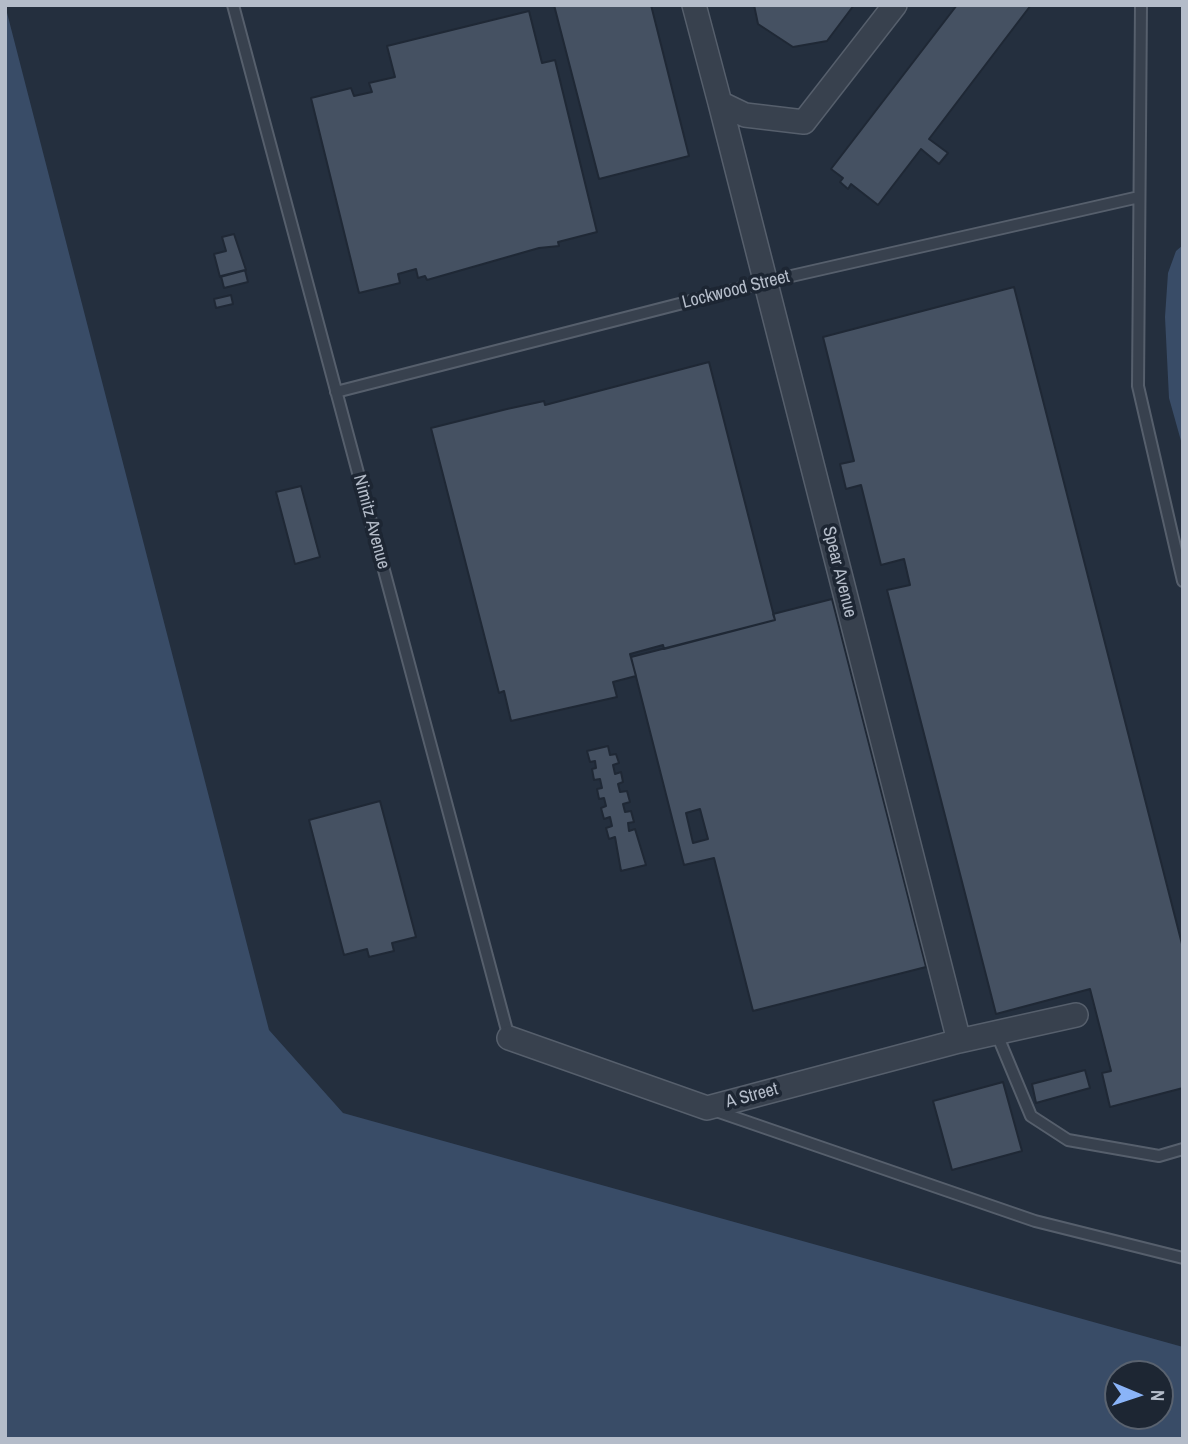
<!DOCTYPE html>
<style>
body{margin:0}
#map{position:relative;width:1188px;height:1444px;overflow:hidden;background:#242f3e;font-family:"Archivo Narrow",sans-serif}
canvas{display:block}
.frame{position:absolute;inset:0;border:7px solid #b4bcc9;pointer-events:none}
.north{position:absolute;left:1104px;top:1360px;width:70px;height:70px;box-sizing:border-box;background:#1d2633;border:2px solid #59626f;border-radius:50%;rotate:92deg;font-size:19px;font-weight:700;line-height:28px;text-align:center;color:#b4bcc9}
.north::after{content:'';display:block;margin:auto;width:24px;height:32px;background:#8ab4f8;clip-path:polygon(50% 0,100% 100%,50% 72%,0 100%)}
</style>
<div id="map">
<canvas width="1188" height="1444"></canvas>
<div class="frame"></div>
<div class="north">N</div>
</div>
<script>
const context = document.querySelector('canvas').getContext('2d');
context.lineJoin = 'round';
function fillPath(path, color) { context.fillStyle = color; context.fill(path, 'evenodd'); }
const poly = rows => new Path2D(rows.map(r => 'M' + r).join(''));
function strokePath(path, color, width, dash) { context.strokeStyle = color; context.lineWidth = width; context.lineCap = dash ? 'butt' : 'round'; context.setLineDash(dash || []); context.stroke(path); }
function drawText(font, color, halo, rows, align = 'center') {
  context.font = font + ' "Archivo Narrow",sans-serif'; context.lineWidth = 7; context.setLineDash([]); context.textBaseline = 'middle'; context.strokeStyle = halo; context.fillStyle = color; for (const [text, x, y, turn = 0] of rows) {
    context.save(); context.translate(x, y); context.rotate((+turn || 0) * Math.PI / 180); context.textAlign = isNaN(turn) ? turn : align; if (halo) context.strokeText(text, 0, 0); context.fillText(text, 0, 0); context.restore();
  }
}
fillPath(poly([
 [5,5,269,1030,343,1113,1183,1347,1183,1439,5,1439],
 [1118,1374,1160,1374,1160,1416,1118,1416],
 [1183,245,1183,448,1169,398,1165,317,1168,273,1176,251]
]), '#394c67');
const building = poly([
 [554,5,651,5,689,156,599,179,554,5],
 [754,5,854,5,827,41,793,47,758,24,754,5],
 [957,5,1031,5,929,139,948,153,939,164,921,149,878,205,851,184,848,189,840,182,843,178,831,169,957,5],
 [529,11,542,63,555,60,597,232,558,242,559,246,539,248,427,280,425,276,418,278,416,269,398,274,400,283,359,293,311,98,351,88,354,96,372,92,369,83,395,77,387,46,529,11],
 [234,234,246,270,220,277,214,254,226,251,222,237,234,234],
 [245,270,248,282,224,288,221,276,245,270],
 [1014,287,1183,948,1183,1088,1110,1107,1102,1073,1111,1071,1090,989,996,1014,887,590,910,585,904,559,881,565,861,485,846,489,840,464,854,461,823,337,1014,287],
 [231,295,233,304,216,308,214,299,231,295],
 [709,362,775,620,664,649,663,645,630,654,636,676,613,682,617,697,511,721,504,691,499,693,431,428,507,409,544,401,545,405,709,362],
 [301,486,320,557,295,564,276,492,301,486],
 [832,599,926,967,753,1011,714,858,684,865,631,657,775,620,773,614,832,599],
 [700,809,708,839,693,843,686,813,700,809],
 [608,746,610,755,616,754,619,763,613,765,615,774,621,772,623,782,618,784,620,792,627,791,630,802,623,804,625,812,631,811,634,822,628,823,629,831,635,829,646,865,621,871,615,837,609,839,606,828,612,826,610,817,604,819,601,808,606,806,604,798,599,799,597,789,602,788,600,779,594,780,592,769,596,768,595,761,590,762,587,751,608,746],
 [380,801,416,937,392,943,394,951,369,957,367,949,344,955,309,820,380,801],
 [1085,1070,1090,1088,1036,1103,1032,1084,1085,1070],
 [1003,1082,1022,1151,952,1170,933,1101,1003,1082]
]);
fillPath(building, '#455162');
strokePath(building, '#1f2835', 2);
const lane = poly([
 [233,5,509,1038],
 [1141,5,1138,386,1183,581],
 [336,392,765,282,1139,197],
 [996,1032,1031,1116,1068,1140,1159,1156,1183,1149],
 [713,1110,1035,1221,1183,1258]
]);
const street = poly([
 [694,5,720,103,745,115,804,122,895,5],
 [720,103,959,1041],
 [509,1038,707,1108,959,1041,1076,1015]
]);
strokePath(lane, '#565f6c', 14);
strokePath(street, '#565f6c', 26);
strokePath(lane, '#38414e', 10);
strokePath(street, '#38414e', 23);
drawText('18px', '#b4bcc9', '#1d2633', [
 ["Lockwood Street",736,290,-14],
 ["Nimitz Avenue",371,522,75],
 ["Spear Avenue",839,572,76],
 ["A Street",752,1096,-15]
]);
</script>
